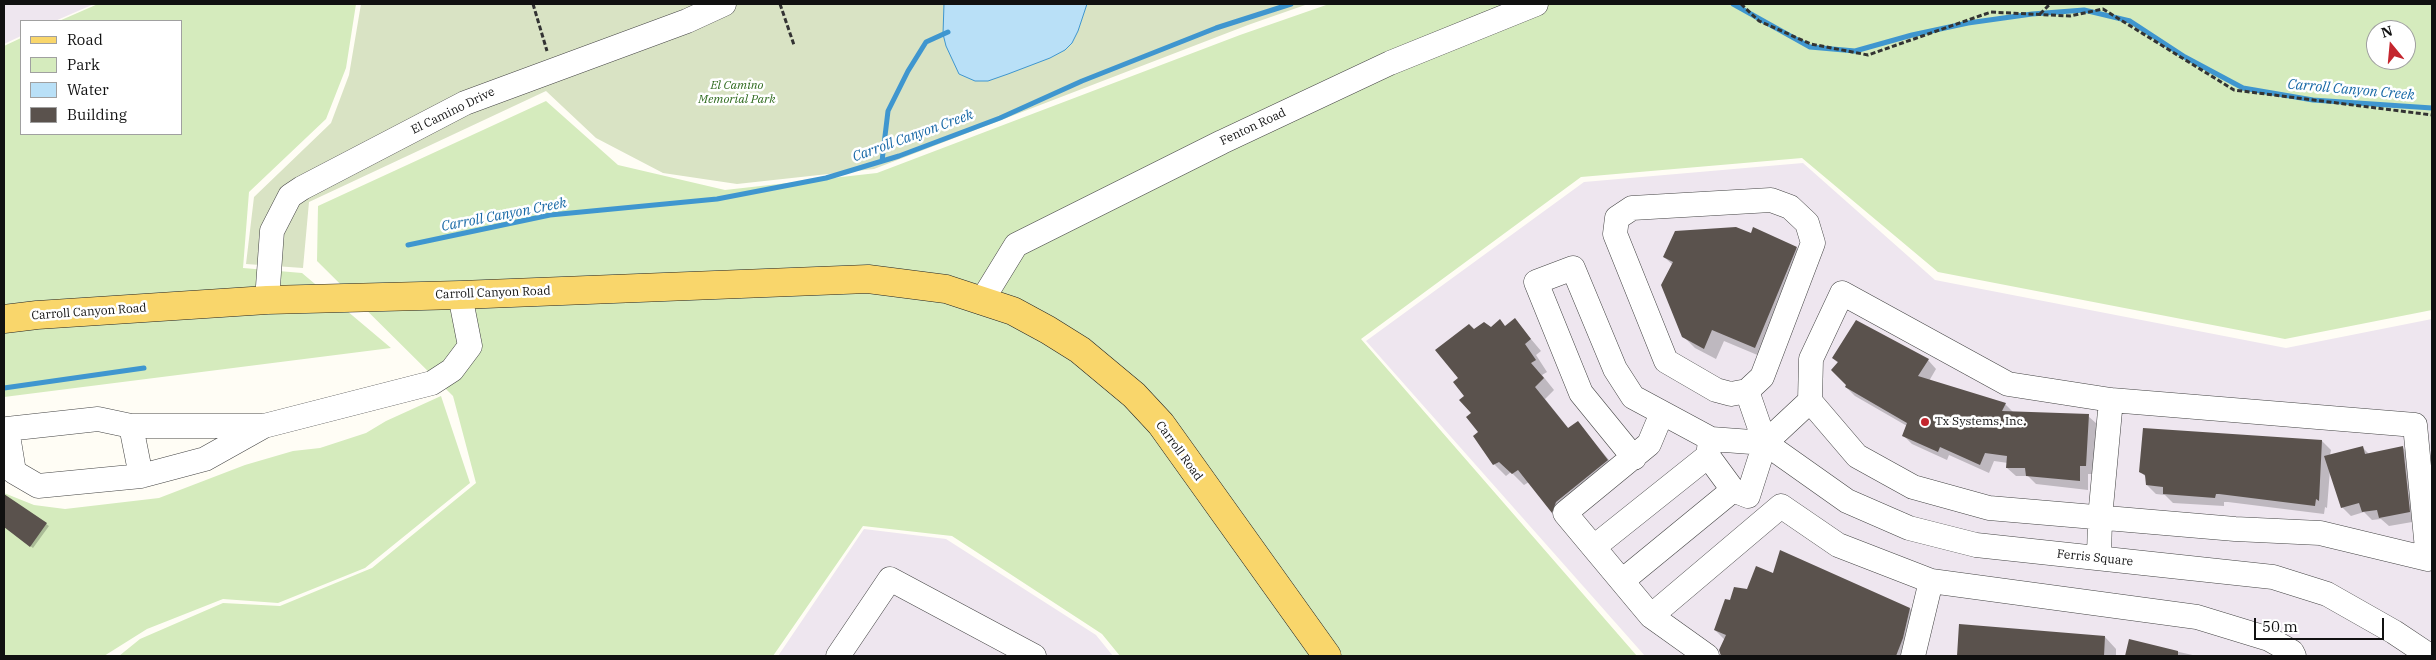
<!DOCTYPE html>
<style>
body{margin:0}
#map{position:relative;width:2436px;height:660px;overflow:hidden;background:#fffdf5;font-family:"IBM Plex Serif",serif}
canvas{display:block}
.frame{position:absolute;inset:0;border:5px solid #111;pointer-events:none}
.legend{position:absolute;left:20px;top:20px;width:162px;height:115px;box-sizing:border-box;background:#fff;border:1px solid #a0a0a0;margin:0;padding:6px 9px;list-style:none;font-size:15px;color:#111}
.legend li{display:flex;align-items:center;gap:10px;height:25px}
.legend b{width:25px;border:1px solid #a0a0a0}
.north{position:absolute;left:2366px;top:20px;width:50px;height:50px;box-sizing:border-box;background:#fff;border:1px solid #a0a0a0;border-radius:50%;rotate:343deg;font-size:14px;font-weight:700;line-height:20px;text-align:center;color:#111}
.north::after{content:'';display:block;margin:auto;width:18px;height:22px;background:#c4262e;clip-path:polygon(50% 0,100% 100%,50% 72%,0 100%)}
.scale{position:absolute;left:2254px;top:618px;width:130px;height:22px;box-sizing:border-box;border:2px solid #111;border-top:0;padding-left:6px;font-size:15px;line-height:18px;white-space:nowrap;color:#111;-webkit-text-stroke:4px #fff;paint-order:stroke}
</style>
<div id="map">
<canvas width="2436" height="660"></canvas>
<div class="frame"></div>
<ul class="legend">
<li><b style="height:6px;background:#f9d66b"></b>Road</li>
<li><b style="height:14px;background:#d5ebbd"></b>Park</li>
<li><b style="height:14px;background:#b9e0f7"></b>Water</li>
<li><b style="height:14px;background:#5a524d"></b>Building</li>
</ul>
<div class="north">N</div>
<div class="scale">50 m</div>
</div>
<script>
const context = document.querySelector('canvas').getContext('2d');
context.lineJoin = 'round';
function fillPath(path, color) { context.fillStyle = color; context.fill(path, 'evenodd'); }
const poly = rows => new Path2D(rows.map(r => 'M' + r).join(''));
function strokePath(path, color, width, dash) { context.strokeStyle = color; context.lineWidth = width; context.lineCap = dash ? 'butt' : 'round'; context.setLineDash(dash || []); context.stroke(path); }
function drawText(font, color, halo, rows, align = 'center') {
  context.font = font + ' "IBM Plex Serif",serif'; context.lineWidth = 5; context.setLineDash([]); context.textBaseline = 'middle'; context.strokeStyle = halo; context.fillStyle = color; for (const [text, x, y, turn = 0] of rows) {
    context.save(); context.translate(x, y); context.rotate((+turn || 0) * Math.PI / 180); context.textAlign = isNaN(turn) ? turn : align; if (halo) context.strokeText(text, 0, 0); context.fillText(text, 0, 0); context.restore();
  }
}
fillPath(poly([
 [4,4,94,4,55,21,21,21,21,36,4,44],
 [1803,163,1935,280,2286,348,2432,319,2432,656,1645,656,1366,341,1584,182],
 [864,529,946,539,1096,635,1113,656,778,656]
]), '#eee6ef');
fillPath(poly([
 [98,4,356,4,346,68,326,119,249,192,243,268,302,273,391,348,4,397,4,46,21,38,21,134,181,134,181,21,59,21],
 [1329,4,2432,4,2432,310,2285,339,1938,272,1802,158,1581,177,1361,339,1637,656,1120,656,1102,634,952,536,863,526,773,656,119,656,140,639,223,603,280,606,372,568,476,483,453,396,317,261,318,206,546,101,618,165,725,190,877,173,1240,35],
 [2376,30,2406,30,2406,60,2376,60],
 [441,396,470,483,365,568,278,603,223,599,147,629,104,656,4,656,4,493,34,505,65,509,159,498,245,465,293,451,320,448,366,433,386,421]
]), '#d5ebbd');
fillPath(poly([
 [361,4,1308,4,1248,25,874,169,737,184,663,173,596,138,546,91,309,202,303,268,246,264,254,197,331,123,349,75]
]), '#d9e3c4');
const water = poly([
 [944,4,1087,4,1078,31,1072,43,1065,50,1050,58,1008,74,988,81,975,81,959,74,946,46,943,34,944,4]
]);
fillPath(water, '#b9e0f7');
strokePath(water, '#3f96cf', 1);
fillPath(poly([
 [1796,248,1807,260,1767,359,1724,341,1716,359,1695,348,1683,336,1673,265,1664,257],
 [1515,320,1541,351,1536,355,1547,372,1542,375,1554,390,1545,399,1569,429,1578,423,1619,472,1563,523,1529,482,1524,485,1511,472,1506,476,1494,464,1479,432,1460,378,1474,331,1506,327],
 [1833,358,1928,360,1936,369,1929,381,2005,404,2013,412,2088,416,2097,424,2094,474,2088,474,2088,490,2036,484,2028,476,2016,476,2007,468,2008,463,1994,461,1989,473,1949,455,1947,460,1912,444,1903,435,1907,426,1855,396,1846,387,1848,385,1838,363],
 [2322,441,2331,450,2330,455,2362,447,2370,455,2403,448,2412,457,2418,521,2389,526,2381,519,2372,520,2364,512,2351,516,2342,507,2330,470,2327,508,2325,507,2324,514,2228,502,2224,502,2224,506,2173,503,2165,495,2156,494,2147,485,2146,477,2140,471],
 [6,497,49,526,33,548,4,526,4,500],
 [1773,574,1910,609,1921,620,1911,656,1723,656,1721,654,1725,640,1715,630,1731,602],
 [1961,626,2105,637,2116,649,2116,656,1958,656],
 [2130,641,2197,656,2127,656]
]), '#0003');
strokePath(poly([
 [1733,4,1810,47,1855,51,1912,35,1968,23,2032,14,2084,10,2130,21,2185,57,2243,88,2313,100,2432,108],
 [882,161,888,111,908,71,926,42,948,32],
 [408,245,550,215,717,199,826,178,899,156,1000,118,1082,81,1216,28,1291,4],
 [4,388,144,368]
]), '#3f96cf', 5);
fillPath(poly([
 [1736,227,1751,233,1753,227,1797,247,1755,348,1712,330,1704,349,1682,337,1661,285,1673,262,1663,257,1675,231],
 [1515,318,1531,339,1525,344,1536,360,1531,363,1544,378,1535,387,1568,428,1578,421,1608,460,1556,502,1552,513,1518,470,1512,474,1499,462,1493,465,1473,436,1478,432,1466,417,1471,413,1459,400,1464,396,1453,382,1458,378,1435,350,1469,324,1474,329,1484,322,1491,327,1500,319,1505,326],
 [1856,320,1929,359,1918,376,2006,403,2002,411,2089,414,2086,466,2080,466,2080,481,2026,476,2025,468,2006,468,2007,456,1985,453,1980,465,1940,447,1938,452,1902,436,1907,423,1845,387,1846,385,1831,370,1838,362,1832,358],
 [2143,428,2322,440,2319,501,2316,499,2315,506,2219,494,2216,494,2215,498,2163,494,2163,487,2146,485,2145,475,2139,472],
 [2363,446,2365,454,2403,446,2410,512,2379,518,2377,510,2362,512,2359,503,2341,508,2324,456],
 [4,494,47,523,30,547,4,527],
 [1780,550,1910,608,1903,638,1896,656,1721,656,1719,650,1726,635,1714,630,1725,599,1730,600,1734,587,1747,589,1756,566,1773,573],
 [1959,624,2105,636,2104,656,1957,656],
 [2129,639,2178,651,2178,656,2125,656]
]), '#5a524d');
const minor = poly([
 [1771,200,1790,207,1807,223,1813,243,1762,377,1747,391,1731,394,1716,390,1666,361,1615,234,1617,218,1632,208,1771,200],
 [267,300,272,231,290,196,302,188,465,103,687,21,724,4],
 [981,302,1016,245,1222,142,1390,63,1536,4],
 [1747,391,1765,443],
 [1662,413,1649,444,1565,513,1651,616,1707,656],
 [131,426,141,476],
 [264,426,205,459,141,476,38,486,14,472,7,429,98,419,131,426,264,426,432,383,452,370,470,346,460,295],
 [1765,443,1847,501,1909,528,1976,545,2273,577,2327,594,2394,632,2430,656],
 [1634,458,1581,393,1536,282,1573,268,1615,369,1633,397,1711,439,1765,443],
 [1733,490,1748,496,1765,443,1810,401,1811,359,1842,293,2008,384,2111,400,2415,425,2428,559,2320,533,2235,529,1989,508,1913,487,1857,456,1810,401],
 [1594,547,1708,456,1710,442],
 [2099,558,2100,518,2111,400],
 [1622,581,1733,490,1708,456],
 [1651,616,1781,506,1838,545,1931,581,2197,617,2269,639,2292,652,2294,656],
 [838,656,890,579,1034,656],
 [1913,656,1931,581]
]);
const major = poly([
 [4,319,37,315,267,300,460,295,868,279,946,289,1013,311,1048,330,1080,350,1134,395,1161,424,1327,656]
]);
strokePath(minor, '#444', 25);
strokePath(major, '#222', 29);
strokePath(poly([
 [533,4,547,51],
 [780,4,794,45],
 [1741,4,1759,21,1811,44,1868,55,1991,12,2070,16,2103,9,2234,90,2432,115],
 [2040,14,2050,4]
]), '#333', 3, [5, 2.5]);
strokePath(minor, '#fff', 24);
strokePath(major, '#f9d66b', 28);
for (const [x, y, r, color] of [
 [1925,422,5,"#c4262e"]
]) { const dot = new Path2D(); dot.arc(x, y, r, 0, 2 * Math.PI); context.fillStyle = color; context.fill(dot); strokePath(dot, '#fff', 2); }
drawText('italic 12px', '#2f6b1f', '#fff', [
 ["El Camino",737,86],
 ["Memorial Park",737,100]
]);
drawText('12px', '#111', '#fff', [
 ["El Camino Drive",453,111,-26],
 ["Fenton Road",1253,127,-25],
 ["Carroll Canyon Road",493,293,-2],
 ["Carroll Canyon Road",89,312,-4],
 ["Carroll Road",1179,451,54],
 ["Ferris Square",2095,558,6]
]);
drawText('12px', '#111', '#fff', [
 ["Tx Systems, Inc.",1935,422]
], 'left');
drawText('italic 14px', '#1768a6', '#fff', [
 ["Carroll Canyon Creek",2351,90,5],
 ["Carroll Canyon Creek",913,136,-20],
 ["Carroll Canyon Creek",504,215,-11]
]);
</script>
